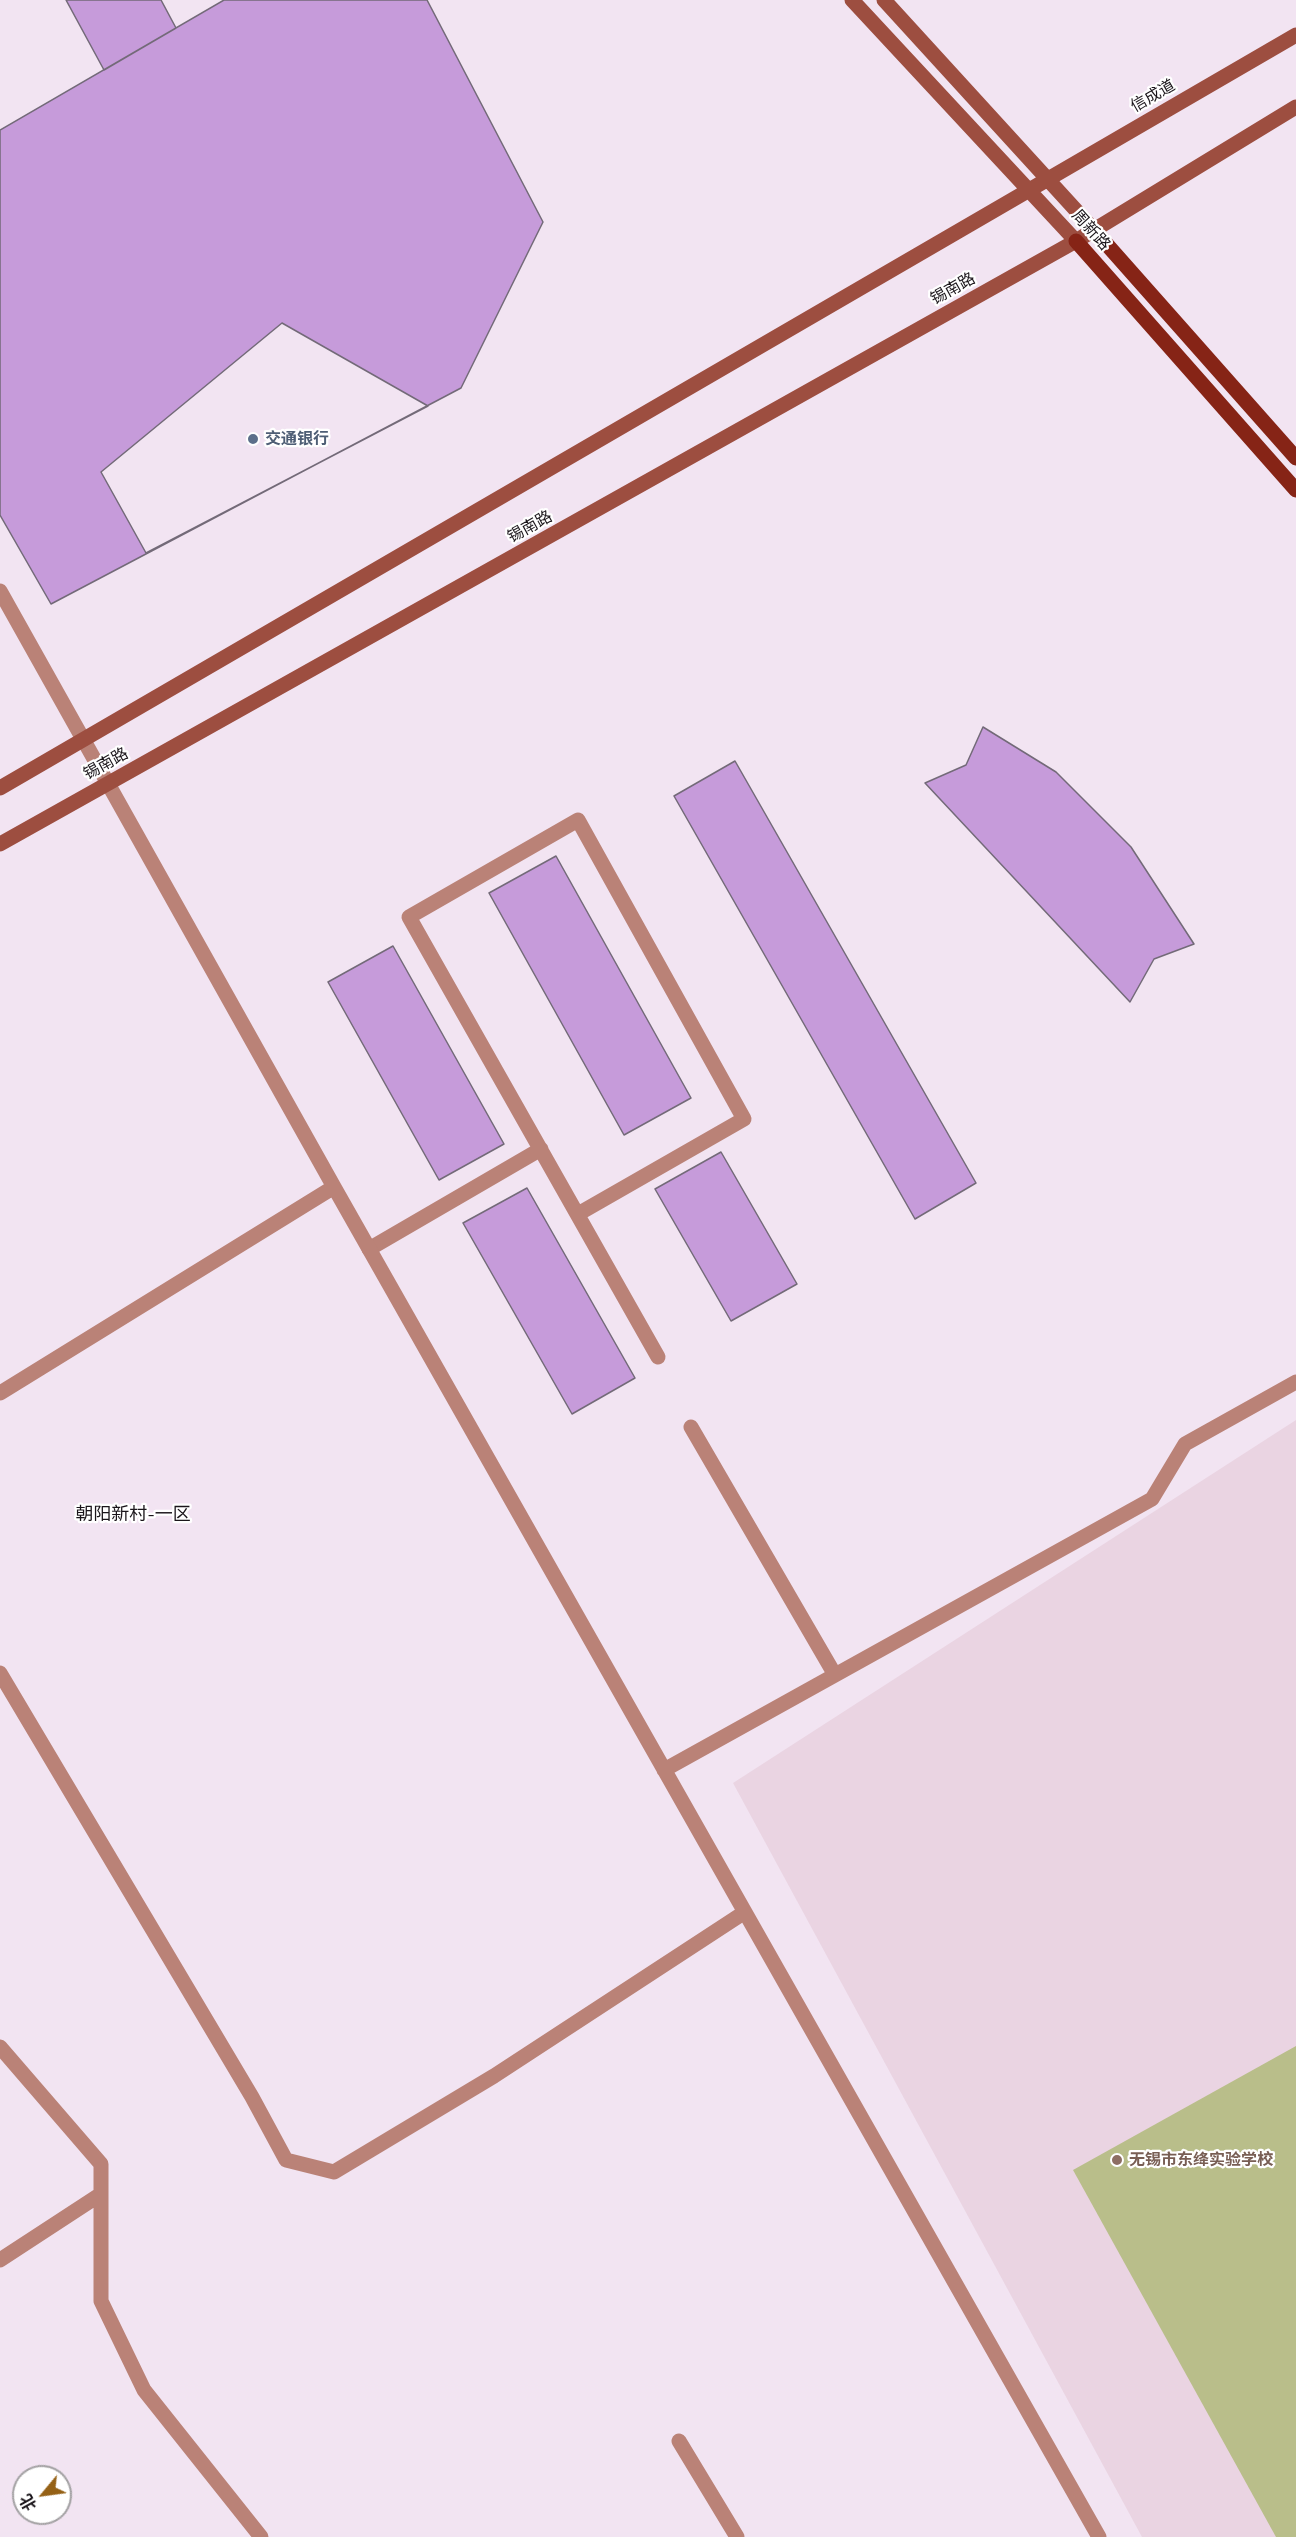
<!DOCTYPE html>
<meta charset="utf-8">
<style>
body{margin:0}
#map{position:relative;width:1296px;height:2537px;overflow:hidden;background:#f2e4f2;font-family:Mulish,"Noto Sans SC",sans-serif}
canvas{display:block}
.north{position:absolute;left:12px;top:2465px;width:60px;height:60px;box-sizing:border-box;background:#fff;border:2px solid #a3a1a3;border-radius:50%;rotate:241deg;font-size:16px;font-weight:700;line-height:24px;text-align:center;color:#1a151a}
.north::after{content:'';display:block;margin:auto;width:21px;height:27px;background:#956116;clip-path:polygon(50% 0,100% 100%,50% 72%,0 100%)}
</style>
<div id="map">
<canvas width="1296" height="2537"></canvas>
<div class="north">北</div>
</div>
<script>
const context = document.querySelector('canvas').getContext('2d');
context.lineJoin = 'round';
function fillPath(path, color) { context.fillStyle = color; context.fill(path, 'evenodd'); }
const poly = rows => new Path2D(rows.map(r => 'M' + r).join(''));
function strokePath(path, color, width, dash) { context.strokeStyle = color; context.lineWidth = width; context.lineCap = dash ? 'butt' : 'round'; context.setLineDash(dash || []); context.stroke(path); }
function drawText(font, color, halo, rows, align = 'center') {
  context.font = font + ' Mulish,"Noto Sans SC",sans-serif'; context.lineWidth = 4.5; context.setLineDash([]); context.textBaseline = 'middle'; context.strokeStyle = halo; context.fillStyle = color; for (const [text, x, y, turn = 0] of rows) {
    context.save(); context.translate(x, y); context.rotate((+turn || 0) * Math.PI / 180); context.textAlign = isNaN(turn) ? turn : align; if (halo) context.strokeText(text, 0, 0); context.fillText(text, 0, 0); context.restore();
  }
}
fillPath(poly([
 [1296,1420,1296,2537,1142,2537,733,1783]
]), '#ead4e2');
fillPath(poly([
 [1296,2046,1296,2537,1276,2537,1073,2170]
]), '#b9be8a');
const building = poly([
 [66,0,161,0,176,28,104,70,66,0],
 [224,0,427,0,543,222,461,388,51,604,0,515,0,130,224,0],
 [282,323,428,406,146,553,101,472,282,323],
 [983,727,1056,772,1131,847,1194,944,1154,959,1130,1002,925,783,966,765,983,727],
 [735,761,976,1183,915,1219,674,796,735,761],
 [556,856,691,1098,624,1135,489,893,556,856],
 [393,946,504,1144,439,1180,328,982,393,946],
 [721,1152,797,1284,731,1321,655,1189,721,1152],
 [527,1188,635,1378,572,1414,463,1223,527,1188]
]);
fillPath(building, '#c69bda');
strokePath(building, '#736a78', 1.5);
strokePath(poly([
 [578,1214,744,1119,578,820,409,917,658,1357],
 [369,1249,541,1149]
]), '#ba8277', 15);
strokePath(poly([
 [0,591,334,1187,1099,2537],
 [0,1393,334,1187],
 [691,1427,835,1675],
 [0,1673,252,2097,286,2160,334,2172,494,2076,745,1912],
 [664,1770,1152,1499,1185,1444,1296,1382],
 [0,2047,101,2164,101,2194,0,2260],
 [101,2194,101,2301,144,2390,261,2537],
 [679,2441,737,2537]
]), '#ba8277', 15);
strokePath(poly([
 [852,0,1076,241],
 [884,0,1094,230],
 [0,788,1296,35],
 [0,844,1076,241,1296,107]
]), '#9d4e40', 15);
strokePath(poly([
 [1094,230,1296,458],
 [1076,241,1296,490]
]), '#862416', 15);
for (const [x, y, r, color] of [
 [253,439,6,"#5c6f8a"],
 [1117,2160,6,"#8d6e63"]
]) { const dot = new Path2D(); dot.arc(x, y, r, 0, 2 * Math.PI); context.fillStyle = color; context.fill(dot); strokePath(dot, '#fff', 2); }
drawText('16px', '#1a151a', '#fff', [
 ["信成道",1153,96,-30],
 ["周新路",1091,230,48],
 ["锡南路",953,289,-29],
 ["锡南路",530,527,-29],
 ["锡南路",106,764,-29]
]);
drawText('bold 16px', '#4e5e75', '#fff', [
 ["交通银行",265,439]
], 'left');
drawText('bold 16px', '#785e54', '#fff', [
 ["无锡市东绛实验学校",1129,2160]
], 'left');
drawText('18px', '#1a151a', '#fff', [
 ["朝阳新村-一区",133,1515]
]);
</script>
